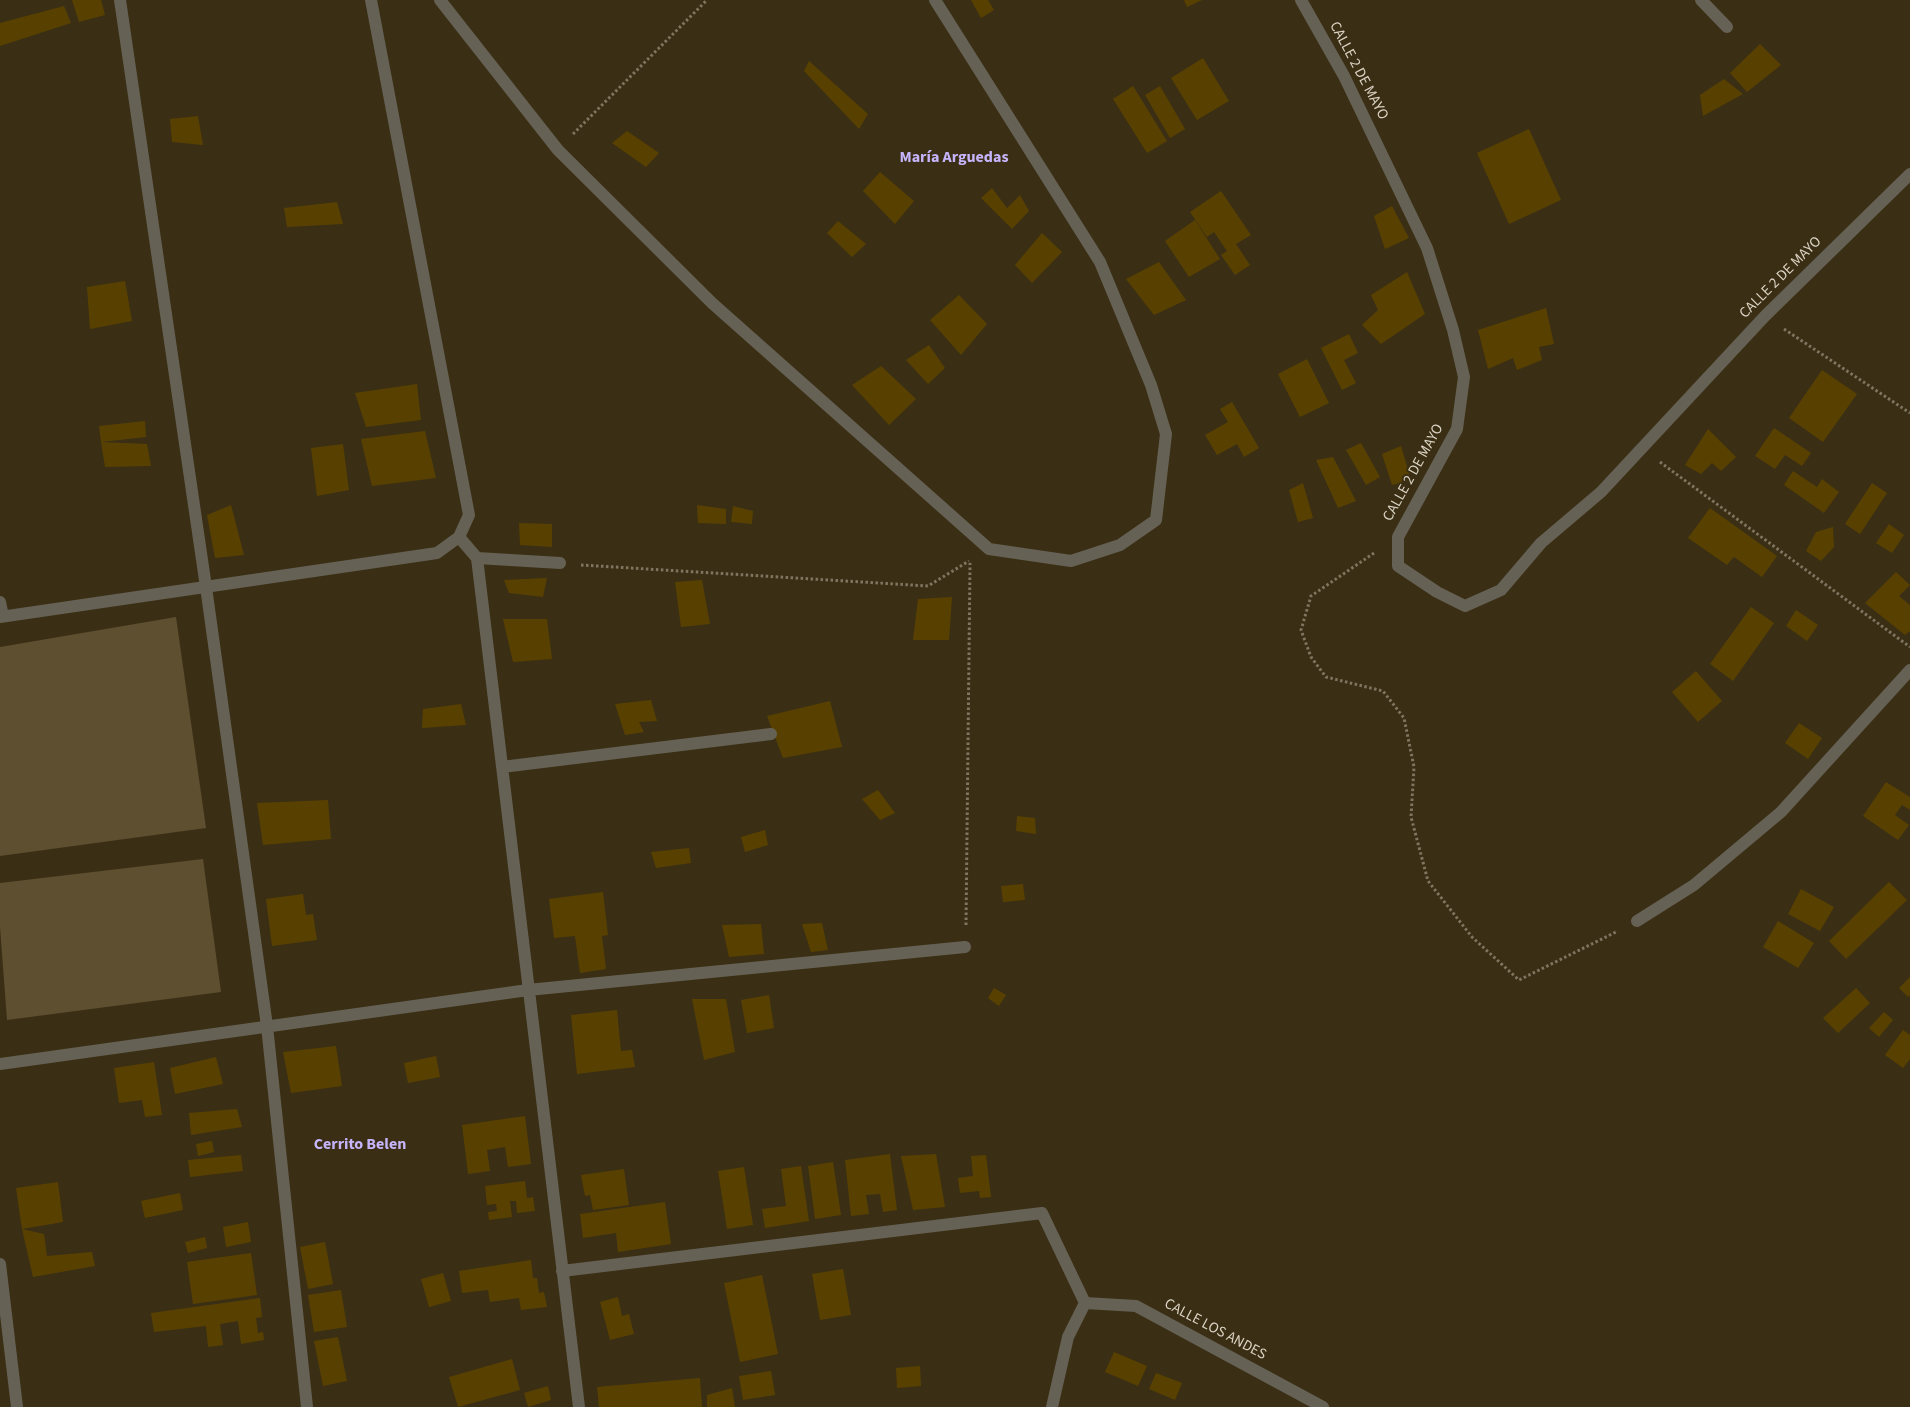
<!DOCTYPE html>
<meta charset="utf-8">
<style>
body{margin:0}
canvas{display:block;background:#3a2e14}
</style>
<canvas width="1910" height="1407"></canvas>
<script>
const context = document.querySelector('canvas').getContext('2d');
context.lineJoin = 'round';
function fillPath(path, color) { context.fillStyle = color; context.fill(path, 'evenodd'); }
const poly = rows => new Path2D(rows.map(r => 'M' + r).join(''));
function strokePath(path, color, width, dash) { context.strokeStyle = color; context.lineWidth = width; context.lineCap = dash ? 'butt' : 'round'; context.setLineDash(dash || []); context.stroke(path); }
function drawText(font, color, halo, rows, align = 'center') {
  context.font = font + ' "Source Sans 3",sans-serif'; context.lineWidth = 4; context.setLineDash([]); context.textBaseline = 'middle'; context.strokeStyle = halo; context.fillStyle = color; for (const [text, x, y, turn = 0] of rows) {
    context.save(); context.translate(x, y); context.rotate((+turn || 0) * Math.PI / 180); context.textAlign = isNaN(turn) ? turn : align; if (halo) context.strokeText(text, 0, 0); context.fillText(text, 0, 0); context.restore();
  }
}
fillPath(poly([
 [176,617,206,828,0,856,0,647],
 [203,859,221,992,7,1020,0,927,0,883]
]), '#5d4f30');
fillPath(poly([
 [72,0,101,0,105,15,79,22],
 [971,0,988,0,994,10,981,18],
 [1184,0,1202,0,1187,7],
 [64,6,71,23,0,46,0,23],
 [1760,44,1781,65,1747,92,1730,73],
 [1203,58,1229,101,1197,120,1171,78],
 [809,61,868,114,859,129,804,71],
 [1724,79,1743,94,1703,116,1700,95],
 [1133,86,1167,141,1147,153,1113,99],
 [1160,86,1185,129,1170,138,1145,95],
 [198,116,203,145,172,142,170,119],
 [1529,129,1561,200,1509,224,1477,153],
 [627,131,659,153,646,167,612,143],
 [880,172,914,201,895,224,863,191],
 [992,188,1007,208,1020,195,1029,211,1012,229,981,198],
 [1221,191,1251,235,1236,244,1250,265,1235,275,1221,255,1227,251,1214,232,1207,237,1190,212],
 [337,202,343,224,287,227,284,208],
 [1392,206,1409,238,1385,249,1374,216],
 [1195,220,1220,259,1189,277,1165,241],
 [838,221,866,244,852,257,827,233],
 [1042,233,1062,252,1032,283,1015,265],
 [1159,262,1186,300,1154,315,1126,279],
 [1407,272,1425,314,1381,344,1362,325,1378,310,1371,295],
 [125,281,132,321,90,329,87,287],
 [959,295,987,324,961,355,930,320],
 [1546,308,1554,344,1539,347,1542,360,1517,370,1513,358,1488,369,1478,330],
 [1349,334,1358,353,1344,360,1356,383,1342,390,1321,348],
 [929,345,945,368,928,384,906,360],
 [1307,359,1329,403,1300,417,1278,374],
 [881,366,916,399,889,425,852,385],
 [1822,370,1857,394,1823,442,1789,418],
 [417,384,421,420,366,427,355,393],
 [1232,402,1259,448,1244,457,1237,444,1217,455,1205,435,1228,422,1220,409],
 [145,421,146,437,101,442,99,426],
 [1774,428,1811,453,1802,466,1785,455,1775,469,1755,456],
 [1708,429,1736,457,1721,471,1712,463,1701,474,1685,465],
 [425,431,436,478,372,486,361,439],
 [101,442,147,444,151,466,105,467],
 [1361,443,1380,477,1366,485,1346,450],
 [343,444,349,490,317,496,311,448],
 [1401,446,1411,480,1392,485,1382,454],
 [1333,457,1356,501,1338,508,1316,460],
 [1793,471,1817,487,1822,479,1839,492,1824,513,1784,485],
 [1303,483,1313,518,1298,522,1289,490],
 [1872,483,1887,493,1860,534,1845,524],
 [231,505,244,555,215,558,207,515],
 [697,505,726,509,726,524,698,523],
 [733,506,753,511,752,524,731,522],
 [1710,508,1777,556,1762,577,1734,557,1727,565,1688,538],
 [519,523,552,524,552,547,520,545],
 [1889,524,1904,535,1892,553,1876,543],
 [1833,527,1834,547,1821,561,1806,551,1816,532],
 [1896,572,1910,585,1899,596,1910,605,1910,631,1905,635,1865,603],
 [547,578,543,597,509,593,504,580],
 [702,580,710,624,681,627,675,582],
 [952,597,949,640,913,640,918,599],
 [1751,607,1774,623,1733,681,1710,664],
 [1796,610,1818,625,1807,641,1786,626],
 [503,619,547,619,552,659,513,662],
 [1696,671,1722,701,1698,722,1672,692],
 [651,700,657,721,639,722,644,732,625,735,615,704],
 [830,701,842,747,783,758,767,716],
 [461,704,466,725,422,728,423,709],
 [1799,723,1822,738,1808,759,1785,743],
 [1886,782,1910,797,1910,810,1902,805,1895,815,1909,825,1898,840,1863,816],
 [878,790,895,813,880,820,862,799],
 [328,800,331,839,263,845,257,803],
 [1017,816,1035,818,1036,834,1016,831],
 [765,830,768,845,745,852,741,837],
 [689,848,691,863,656,868,651,852],
 [1889,882,1907,900,1846,959,1829,941],
 [1023,884,1025,900,1003,902,1001,886],
 [1801,889,1834,907,1820,931,1788,914],
 [603,892,608,935,602,936,606,969,580,973,575,936,554,938,549,899],
 [303,894,306,915,313,914,317,940,272,946,266,899],
 [1778,921,1814,943,1798,968,1763,947],
 [822,923,828,950,811,952,802,924],
 [761,924,764,954,729,957,722,925],
 [1910,977,1910,995,1908,997,1899,988],
 [994,988,1006,995,999,1006,988,998],
 [1856,988,1870,1003,1838,1033,1823,1018],
 [769,995,774,1028,747,1033,741,1000],
 [692,999,726,999,735,1052,704,1060],
 [617,1010,621,1051,632,1050,635,1067,577,1074,571,1015],
 [1884,1012,1893,1020,1879,1037,1869,1028],
 [1903,1030,1910,1035,1910,1059,1903,1068,1885,1055],
 [336,1046,342,1086,291,1093,283,1052],
 [436,1056,440,1077,408,1083,404,1063],
 [216,1057,223,1084,175,1094,170,1068],
 [154,1062,162,1115,145,1117,142,1100,119,1103,114,1068],
 [237,1109,242,1127,191,1135,189,1113],
 [525,1116,531,1164,508,1167,505,1147,487,1150,490,1171,468,1174,462,1125],
 [212,1141,214,1152,198,1156,196,1144],
 [890,1154,897,1210,883,1212,880,1194,866,1195,869,1214,851,1216,845,1160],
 [936,1154,945,1207,913,1210,901,1156],
 [241,1155,243,1171,190,1177,188,1160],
 [986,1155,991,1197,980,1198,979,1191,960,1193,958,1178,973,1176,971,1156],
 [833,1162,841,1215,815,1219,808,1166],
 [801,1166,809,1221,765,1228,762,1209,786,1206,781,1169],
 [744,1167,753,1225,727,1229,718,1171],
 [624,1169,629,1205,593,1210,590,1195,585,1196,581,1175],
 [525,1181,527,1198,533,1197,535,1211,517,1213,516,1201,510,1201,512,1217,489,1220,488,1212,497,1211,496,1204,487,1205,485,1186],
 [58,1182,63,1222,22,1229,16,1188],
 [180,1193,183,1210,145,1218,141,1201],
 [665,1202,671,1244,618,1252,616,1233,583,1238,580,1214],
 [248,1222,251,1242,226,1247,223,1227],
 [22,1229,44,1234,47,1256,92,1252,95,1266,33,1277],
 [205,1237,207,1248,188,1253,185,1242],
 [325,1242,333,1284,308,1289,300,1247],
 [251,1253,257,1295,193,1304,187,1262],
 [531,1260,533,1278,537,1278,539,1293,544,1292,547,1307,521,1310,519,1298,490,1302,488,1290,462,1293,459,1271],
 [843,1269,851,1315,820,1320,812,1274],
 [443,1273,451,1301,429,1307,421,1279],
 [762,1275,778,1354,740,1362,724,1283],
 [341,1290,347,1327,314,1332,308,1295],
 [618,1297,622,1316,629,1314,634,1334,610,1340,600,1302],
 [260,1298,262,1317,256,1318,258,1333,263,1332,264,1340,241,1344,238,1321,220,1324,223,1345,208,1347,206,1326,154,1332,151,1313],
 [338,1337,347,1381,323,1386,314,1341],
 [1114,1352,1147,1366,1138,1386,1105,1372],
 [512,1359,520,1390,458,1407,449,1377],
 [920,1366,921,1386,897,1388,896,1368],
 [771,1371,775,1395,743,1400,739,1376],
 [1156,1373,1182,1383,1175,1400,1149,1389],
 [700,1378,702,1407,599,1407,597,1387],
 [548,1386,551,1400,528,1407,524,1393],
 [732,1388,735,1407,707,1407,707,1395]
]), '#584100');
strokePath(poly([
 [573,134,707,0],
 [1784,329,1910,413],
 [1660,462,1910,647],
 [1374,553,1311,596,1301,630,1311,657,1326,677,1383,691,1404,718,1414,767,1411,817,1428,881,1472,937,1519,980,1618,931],
 [581,565,928,586,969,561],
 [966,925,970,563]
]), '#7f7560', 3, [2.5, 2.5]);
strokePath(poly([
 [120,0,206,587,267,1026,307,1407],
 [440,0,558,150,712,303,989,549,1071,561,1120,545,1156,520,1166,434,1151,385,1100,262,935,0],
 [1301,0,1344,76,1427,248,1453,330,1464,377,1457,429,1398,537,1398,566,1437,592,1465,606,1501,590,1541,543,1601,492,1765,316,1910,174],
 [1701,0,1727,27],
 [459,537,477,558,579,1407],
 [477,558,560,563],
 [0,602,3,616],
 [502,767,771,734],
 [1637,921,1694,885,1781,812,1910,670],
 [0,1064,528,990,965,947],
 [562,1271,1042,1213,1085,1303,1068,1337,1052,1407],
 [1085,1303,1136,1306,1323,1407]
]), '#666155', 12);
strokePath(poly([
 [0,617,437,553,459,537,469,515,371,0],
 [0,1264,17,1407]
]), '#666155', 12);
drawText('15px', '#dbd4c4', '#3a2e14', [
 ["CALLE 2 DE MAYO",1358,71,62],
 ["CALLE 2 DE MAYO",1781,278,-45],
 ["CALLE 2 DE MAYO",1414,473,-61],
 ["CALLE LOS ANDES",1215,1330,28]
]);
drawText('bold 16px', '#c6b4fb', '#3a2e14', [
 ["María Arguedas",954,158],
 ["Cerrito Belen",360,1145]
]);
</script>
